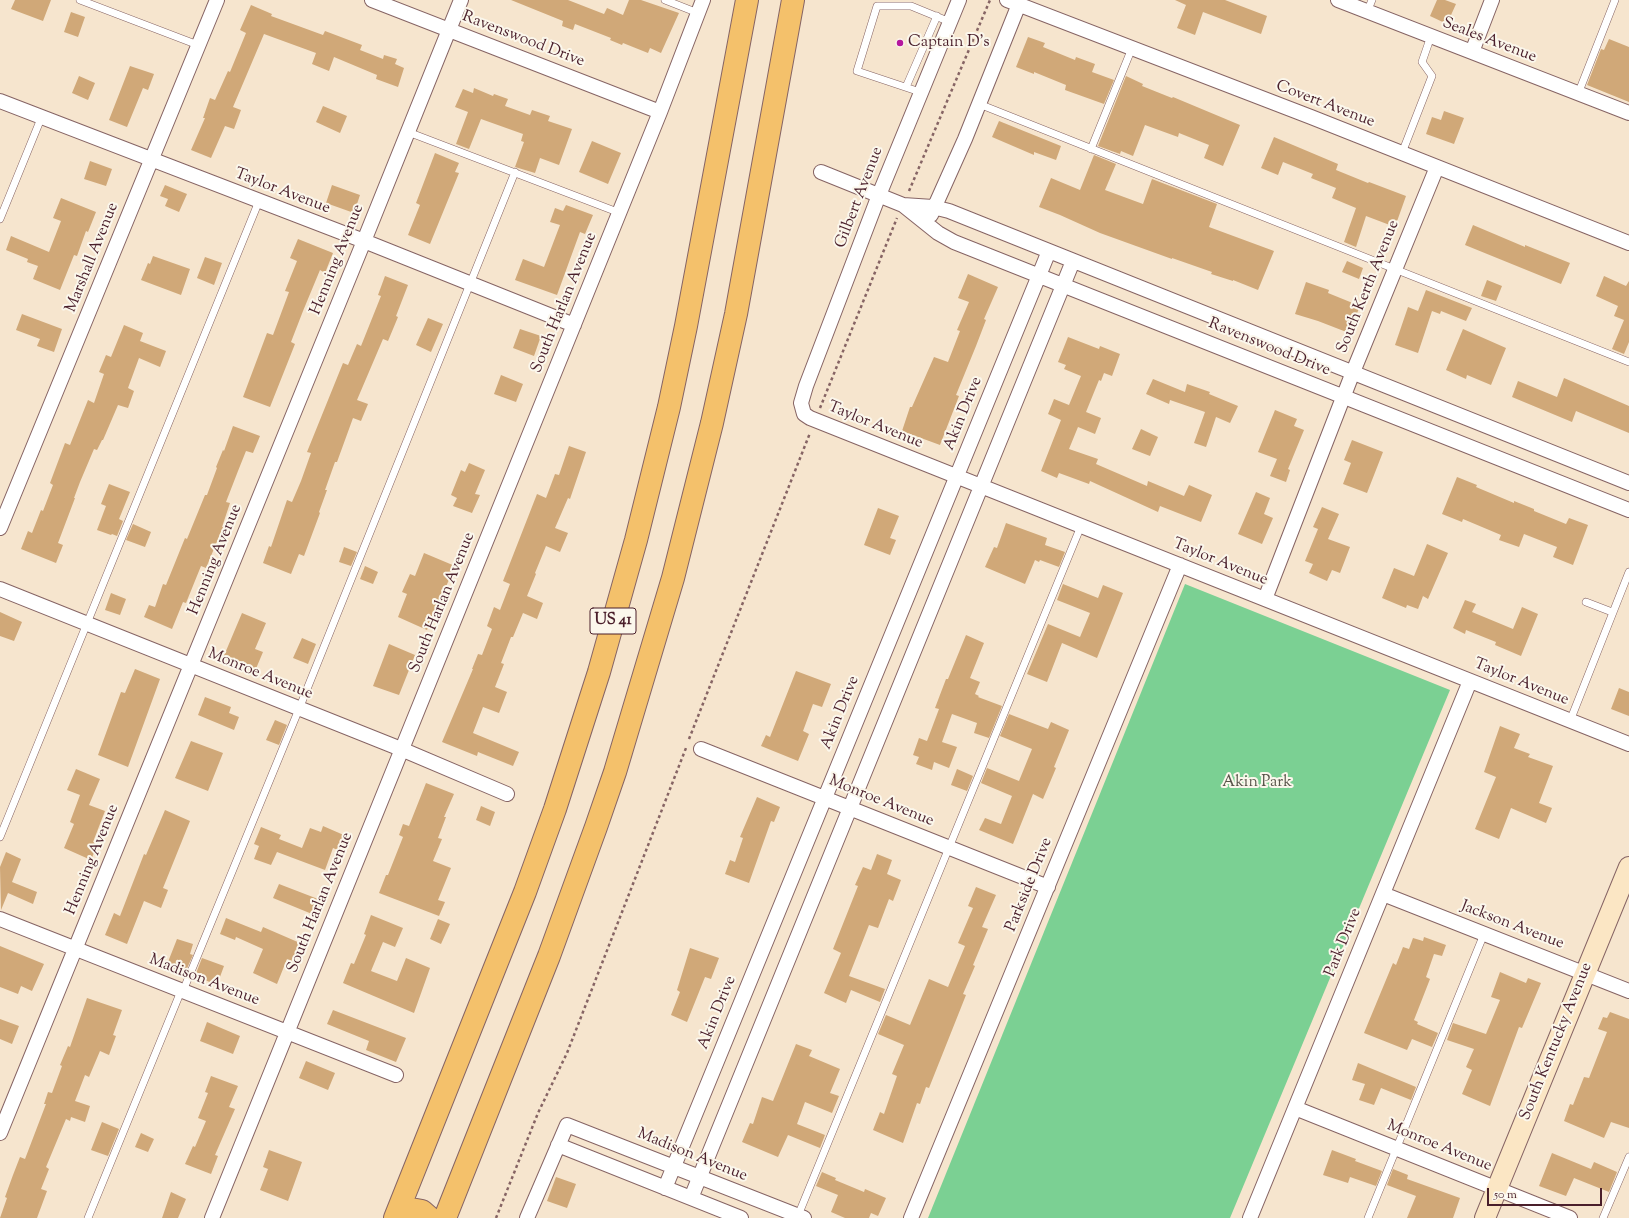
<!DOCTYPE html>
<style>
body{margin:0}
#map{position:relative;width:1629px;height:1218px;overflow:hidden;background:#f6e5ce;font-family:"Sorts Mill Goudy",serif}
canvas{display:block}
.scale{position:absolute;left:1487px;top:1188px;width:115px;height:18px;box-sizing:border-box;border:2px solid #4a1f2b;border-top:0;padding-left:5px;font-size:12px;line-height:14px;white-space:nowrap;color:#4a1f2b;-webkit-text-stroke:3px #fbf7ec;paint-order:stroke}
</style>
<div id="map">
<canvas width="1629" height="1218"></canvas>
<div class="scale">50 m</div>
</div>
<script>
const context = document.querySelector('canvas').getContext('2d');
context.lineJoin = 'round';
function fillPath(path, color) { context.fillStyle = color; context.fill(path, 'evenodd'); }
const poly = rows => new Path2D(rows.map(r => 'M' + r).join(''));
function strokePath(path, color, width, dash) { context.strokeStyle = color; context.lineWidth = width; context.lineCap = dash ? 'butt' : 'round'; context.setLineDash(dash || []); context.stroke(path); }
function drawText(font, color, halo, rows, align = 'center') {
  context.font = font + ' "Sorts Mill Goudy",serif'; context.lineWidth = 4; context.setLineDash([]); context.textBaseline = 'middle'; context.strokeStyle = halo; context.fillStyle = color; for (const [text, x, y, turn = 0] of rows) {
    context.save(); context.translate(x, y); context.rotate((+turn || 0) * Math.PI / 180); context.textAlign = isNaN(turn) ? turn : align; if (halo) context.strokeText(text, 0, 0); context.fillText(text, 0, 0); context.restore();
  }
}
fillPath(poly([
 [1185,584,1450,690,1230,1218,928,1218]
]), '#7bd093');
fillPath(poly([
 [15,0,51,0,43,21,11,9],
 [511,0,568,0,604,14,607,8,623,15,629,0,641,0,679,13,661,53,650,48,648,53,623,43,622,45,610,40,611,38,575,24,573,30,562,26,563,21],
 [1175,0,1225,0,1267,16,1261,34,1203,12,1195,35,1177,28,1186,5],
 [1437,0,1445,0,1456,4,1447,24,1430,16],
 [251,5,272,14,271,16,323,35,325,31,362,45,360,50,383,59,384,55,397,59,395,64,404,68,398,87,376,79,377,75,334,57,329,71,312,64,316,53,264,34,233,107,241,110,234,129,225,126,211,158,191,150,205,118,203,118,210,98,215,100,228,71,230,72,246,33,240,30],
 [71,12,85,17,78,37,64,32],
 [1028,37,1045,43,1043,47,1075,60,1076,57,1095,64,1092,72,1114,80,1104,104,1065,90,1066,85,1034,72,1034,74,1016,67],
 [1609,39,1629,47,1629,102,1587,85,1601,49,1604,50],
 [130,66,154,74,148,90,143,88,127,127,109,120],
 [79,76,95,83,88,100,72,93],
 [1126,76,1143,84,1142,86,1172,98,1173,97,1240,125,1223,166,1204,158,1209,145,1179,133,1178,137,1145,125,1133,156,1121,151,1120,154,1098,146],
 [474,88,493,96,494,94,508,99,505,106,530,115,532,110,550,116,548,121,572,129,559,165,540,158,535,173,515,167,524,142,521,141,523,134,481,119,469,149,456,144,468,112,455,107,463,89,473,93],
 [323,106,347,116,340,133,316,122],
 [1444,111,1464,118,1454,144,1426,134,1432,117,1441,120],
 [999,121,1061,146,1056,160,1034,152,1034,155,992,137],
 [1274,137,1338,164,1336,170,1368,183,1369,182,1406,196,1395,227,1366,216,1356,247,1344,242,1356,208,1332,198,1336,188,1311,178,1313,174,1283,162,1278,175,1261,168],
 [592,141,621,153,608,184,579,172],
 [435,153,459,163,455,172,459,173,430,244,408,235,420,205,416,203],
 [1094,155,1116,164,1105,190,1143,204,1152,179,1217,204,1209,227,1274,251,1258,290,1233,280,1233,281,1211,274,1212,272,1172,258,1172,259,1100,233,1060,215,1039,207,1051,178,1080,190],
 [90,161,112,169,106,186,84,179],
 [165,185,187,194,179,212,165,206,168,199,160,196],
 [332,185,360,195,354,213,326,203],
 [61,198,96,212,88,232,86,231,77,256,74,255,60,290,33,279,38,266,27,262,28,259,6,250,11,236,49,252,61,221,53,218],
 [566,205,593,215,585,234,580,232,557,295,515,280,523,259,544,267,560,225,550,222,555,208,563,211],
 [1473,225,1525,247,1525,245,1570,263,1561,284,1465,245],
 [298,239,333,253,325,273,320,270,303,311,291,342,295,344,270,407,243,397,267,333,273,335,289,292,285,291,297,261,290,258],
 [153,256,190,269,181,295,141,280,148,263,150,264],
 [205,257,222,263,214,285,197,278],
 [1347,261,1363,268,1359,279,1342,272],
 [968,274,998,287,984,319,986,320,976,346,956,395,959,396,940,445,902,431,910,407,912,407,934,357,948,362,960,331,957,330,969,302,958,298],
 [385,276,408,285,396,316,398,317,388,341,383,339,357,400,368,404,361,421,353,418,337,462,335,462,325,490,327,490,319,512,320,513,304,556,299,554,291,574,263,563,269,546,271,547,287,500,292,502,301,481,311,453,307,452,343,363,348,365,357,344,361,346,381,296,378,295],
 [1604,276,1626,286,1629,281,1629,342,1624,354,1612,349,1624,320,1614,316,1618,306,1596,296],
 [1487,280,1502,286,1496,301,1481,296],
 [1306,282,1329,290,1328,293,1360,306,1349,333,1318,321,1295,314],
 [1426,290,1472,308,1466,321,1441,311,1440,314,1432,311,1418,353,1395,345,1408,307,1418,311],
 [22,314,62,329,54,352,37,346,40,339,16,330],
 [428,318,443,324,431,352,416,345],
 [124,325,143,333,140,341,166,351,160,367,139,358,128,388,134,391,128,408,118,405,103,440,102,440,97,450,94,449,80,482,74,498,75,498,58,543,63,545,56,563,21,549,28,531,32,533,41,510,43,511,53,485,50,483,65,443,70,445,88,400,94,403,104,374,99,372,106,355,111,357],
 [520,329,541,336,534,356,513,348],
 [1463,329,1506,348,1491,385,1467,375,1466,379,1446,370],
 [1068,337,1099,349,1100,346,1120,354,1112,376,1104,373,1101,381,1099,380,1086,412,1101,418,1095,434,1078,427,1069,449,1098,459,1096,464,1147,486,1148,481,1184,496,1189,485,1212,495,1201,522,1160,506,1158,512,1090,481,1089,484,1059,473,1057,478,1041,471,1061,420,1048,414,1054,399,1069,405,1081,376,1064,369,1066,365,1058,362],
 [501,375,523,384,516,402,494,394],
 [1564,378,1629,406,1629,433,1576,411,1572,422,1512,397,1518,381,1557,397],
 [1153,379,1185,392,1187,384,1210,392,1209,394,1238,406,1230,423,1216,417,1206,447,1194,443,1205,412,1170,400,1169,404,1146,394],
 [1275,410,1297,419,1294,426,1304,430,1288,469,1290,470,1286,482,1270,476,1277,459,1258,452],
 [233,426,260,436,253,453,246,451,238,471,226,502,230,503,222,527,223,527,206,568,201,566,186,603,183,602,172,629,144,617,149,605,155,607,163,584,166,585,185,538,187,539,205,495,207,495,217,468,216,467,223,450,224,451],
 [1141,429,1158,437,1150,456,1132,449],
 [1352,440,1383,452,1367,493,1343,484,1351,463,1344,460],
 [569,446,586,452,570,499,568,498,555,528,568,533,560,552,546,546,535,573,536,574,527,596,543,603,537,619,523,613,513,637,511,637,501,663,504,664,495,687,507,692,499,713,483,707,473,733,519,752,513,766,478,752,477,756,442,742,473,669,472,669,478,654,482,655,492,629,487,626,494,607,500,610,510,584,503,581,537,494,546,498,555,474,559,475],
 [469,463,485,470,475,494,480,495,472,513,453,506,457,498,451,495,461,470,465,472],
 [1457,477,1477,485,1476,487,1514,503,1514,501,1534,509,1534,511,1566,524,1569,518,1588,525,1573,565,1553,557,1557,547,1524,534,1519,547,1499,540,1501,535,1463,519,1462,522,1442,514],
 [109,484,130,492,119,519,123,521,117,536,112,534,111,535,97,530,106,506,101,504],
 [1256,492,1270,498,1264,514,1273,518,1262,544,1238,534],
 [1322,507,1339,514,1328,539,1350,547,1340,573,1332,570,1327,581,1309,573,1313,564,1305,561,1318,529,1313,527],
 [878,508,899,516,890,538,896,540,890,555,864,545],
 [1006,523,1047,538,1045,545,1065,552,1059,567,1040,560,1039,562,1035,560,1025,584,985,567,994,547,997,548],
 [133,524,151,532,145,547,126,540],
 [1427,544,1448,553,1428,599,1423,596,1418,609,1407,605,1406,608,1382,598,1394,568,1414,576],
 [344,547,357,552,351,566,339,562],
 [424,553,455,566,427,630,398,617,407,594,402,592,410,574,415,576],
 [365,566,378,572,373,584,360,579],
 [1063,584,1098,598,1103,585,1123,593,1097,658,1062,643,1047,682,1027,674,1048,624,1080,637,1090,613,1057,600],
 [111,593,126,599,120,615,105,610],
 [1465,600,1476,604,1472,612,1513,629,1522,607,1538,614,1521,656,1495,645,1496,642,1466,630,1465,634,1453,628],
 [0,612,22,622,14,641,0,636],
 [242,613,266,623,255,649,263,652,255,671,223,658],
 [966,635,984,643,970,678,980,682,975,694,979,696,978,697,1002,706,989,738,974,733,977,723,952,714,942,742,957,747,949,768,934,762,932,770,916,764,919,757,913,755,919,738,927,741,939,709,935,708,946,679,948,679],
 [302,638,316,644,308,664,293,658],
 [389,644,415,655,399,695,373,686],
 [135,669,160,679,128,767,98,755,121,692,125,693],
 [796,671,831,684,822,707,813,704,803,731,809,734,798,761,761,746,766,735,770,737],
 [1619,688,1629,692,1629,716,1611,709],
 [205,697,231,707,229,713,239,717,234,730,198,715],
 [1009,714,1048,729,1051,722,1069,730,1054,767,1056,768,1043,799,1033,794,1013,844,979,830,985,818,1001,824,1012,796,981,783,987,768,1019,781,1032,749,1000,736],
 [275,720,287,725,279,745,266,740],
 [1500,726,1520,734,1514,748,1530,754,1528,757,1553,766,1539,803,1552,808,1546,823,1511,808,1499,839,1475,829,1496,777,1484,772],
 [191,741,223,753,208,791,175,778],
 [76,769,100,779,89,805,105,811,93,842,98,843,91,860,64,848,74,824,70,822,80,795,67,790],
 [957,769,973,776,967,791,951,785],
 [426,783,454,794,444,817,446,817,438,838,442,839,433,861,451,868,438,900,445,902,439,916,379,893,386,875,388,875,403,837,399,835,403,824,409,826],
 [757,797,780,807,774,822,771,821,749,883,725,874,730,860,735,862,743,838,740,837],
 [481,806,495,812,490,826,476,820],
 [165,810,190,821,163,888,168,890,161,908,144,901,127,944,105,935,114,913,120,916,144,854,146,855],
 [323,826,346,836,340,851,333,848,325,870,277,852,271,865,254,859,259,846,254,844,261,827,281,835,279,839,302,848,310,828,321,832],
 [6,852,21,859,12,882,37,892,33,904,8,893,1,910,0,867],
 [877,854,892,860,887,874,901,880,893,901,889,899,878,928,869,925,849,976,885,989,880,1002,851,990,846,1003,824,993,841,953,833,949,858,886,855,885,863,867,871,870],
 [279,884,318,899,312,914,273,898],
 [976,887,996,895,982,927,988,929,973,965,975,966,963,994,966,995,929,1088,926,1087,920,1104,917,1103,903,1143,873,1130,880,1112,884,1114,897,1076,892,1074,904,1045,878,1034,886,1015,910,1025,929,979,948,987,965,946,958,943,973,908,968,906],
 [371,915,403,928,395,947,383,942,371,971,397,981,406,958,430,968,414,1013,343,983,351,963,354,964,366,935,364,934],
 [226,918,261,932,263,927,300,943,293,961,287,959,277,984,253,973,263,949,236,937,235,940,220,934],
 [438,919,450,924,441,944,430,939],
 [1424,937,1446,945,1442,956,1434,954,1426,977,1430,979,1414,1020,1418,1022,1417,1024,1438,1033,1432,1047,1412,1039,1407,1050,1364,1033,1393,963,1396,965,1403,947,1409,949,1413,938,1423,941],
 [177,939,193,944,190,954,193,955,185,973,183,973,166,967],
 [0,946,44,964,32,991,21,986,18,994,0,987],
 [690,948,719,958,711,979,705,977,687,1022,671,1015,680,992,677,990],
 [202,958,224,966,217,985,195,976],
 [1500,972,1526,983,1528,978,1541,983,1522,1028,1519,1027,1490,1106,1462,1094,1472,1070,1466,1067,1474,1049,1447,1040,1453,1023,1486,1034,1500,1000,1491,997],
 [87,998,122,1010,113,1035,116,1036,109,1055,100,1051,89,1077,85,1075,75,1101,90,1106,85,1122,71,1117,70,1121,66,1119,46,1167,49,1169,41,1189,47,1191,37,1218,0,1218,7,1198,5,1197,13,1175,20,1157,25,1159,46,1104,44,1104,48,1092,52,1093,62,1066,60,1065,68,1046,70,1047],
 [333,1010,406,1038,396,1062,366,1050,369,1041,327,1024],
 [1610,1012,1629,1019,1629,1128,1611,1122,1604,1138,1564,1121,1570,1104,1573,1105,1584,1077,1589,1078,1607,1032,1598,1029,1603,1017,1607,1018],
 [0,1019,19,1026,12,1044,0,1039],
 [207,1022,240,1036,233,1054,200,1041],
 [796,1044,812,1050,809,1056,840,1069,830,1093,839,1096,832,1113,805,1102,797,1124,825,1135,820,1148,788,1135,778,1157,742,1142,750,1123,753,1124,762,1097,773,1101],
 [306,1061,335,1073,328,1090,299,1078],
 [1358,1063,1416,1087,1411,1100,1381,1088,1374,1105,1359,1100,1365,1084,1352,1080],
 [211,1076,238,1086,229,1107,235,1109,215,1155,218,1156,211,1174,185,1164,193,1146,195,1147,206,1121,198,1118,208,1093,205,1092],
 [102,1122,119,1129,108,1156,91,1150],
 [141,1133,154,1139,148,1152,135,1147],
 [269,1150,302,1162,288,1201,260,1190,268,1169,263,1167],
 [1332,1150,1356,1159,1355,1161,1382,1171,1376,1186,1350,1177,1348,1183,1323,1175],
 [1552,1153,1591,1169,1594,1162,1617,1172,1609,1192,1574,1178,1566,1196,1539,1186],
 [1393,1169,1408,1175,1407,1179,1460,1198,1453,1218,1407,1218,1416,1196,1387,1185],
 [822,1172,836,1178,835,1180,864,1192,865,1189,886,1198,878,1216,871,1213,869,1218,845,1218,831,1212,838,1195,816,1186],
 [556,1177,576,1184,567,1208,547,1201],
 [171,1192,186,1199,178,1218,162,1218]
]), '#d0a878');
const lane = poly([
 [80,0,198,45],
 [665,0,698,13],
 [1367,12,1372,0],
 [906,87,937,16],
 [920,92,857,71,877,6,911,6,950,22],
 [1578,94,1615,0],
 [979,104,1629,362],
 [408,132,620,213],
 [1091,149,1132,48],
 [1402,153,1432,76,1422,62,1431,36],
 [0,219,42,116],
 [1586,602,1612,612],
 [1570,721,1629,572],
 [0,837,259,201],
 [183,991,299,709,515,172],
 [88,1218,181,991],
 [797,1218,1081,526],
 [1368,1218,1484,934],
 [1603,1218,1629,1157]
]);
const street = poly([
 [372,0,660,112],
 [959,0,879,195,806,386,801,403,804,414,810,418,1629,744],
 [1007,0,1311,117,1629,243],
 [1338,0,1629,113],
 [1472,52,1492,0],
 [0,101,364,241,574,325],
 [821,172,903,205,933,207,949,211,1629,483],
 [903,205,938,233,954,242,1629,510],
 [931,215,965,139,1019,4],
 [0,528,217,0],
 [0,589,401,749,507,794],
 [1265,599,1353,372,1437,167],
 [701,749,1048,887],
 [1383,894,1629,991],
 [0,919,396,1075],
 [1295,1108,1570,1218],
 [0,1133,364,241,461,0],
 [558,1145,741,1218],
 [665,1188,1049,251],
 [691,1198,1073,261],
 [212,1218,660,112,703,0],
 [527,1218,567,1125,804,1218],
 [911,1218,1180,565],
 [1250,1218,1470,681]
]);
const secondary = poly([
 [1485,1218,1629,867]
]);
const highway = poly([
 [395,1218,525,892,555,809,599,672,636,540,669,407,686,326,747,0],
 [398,1218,411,1209,422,1211,430,1218],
 [445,1218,549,956,596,827,615,772,673,578,712,423,736,314,793,0]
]);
strokePath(lane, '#866464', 8);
strokePath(street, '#866464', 16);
strokePath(secondary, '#866464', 22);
strokePath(highway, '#866464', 24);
strokePath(poly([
 [909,191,990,0],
 [820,408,897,218],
 [689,739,810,433],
 [496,1218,538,1113,567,1053,686,748]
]), '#866464', 2.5, [3, 3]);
strokePath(lane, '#fff', 7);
strokePath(street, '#fff', 14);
strokePath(secondary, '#fbe6c4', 20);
strokePath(highway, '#f4c16b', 22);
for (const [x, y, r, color] of [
 [900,43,4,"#b5179e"]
]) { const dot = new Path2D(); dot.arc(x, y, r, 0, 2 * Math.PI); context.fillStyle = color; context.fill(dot); strokePath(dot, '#fbf7ec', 1.5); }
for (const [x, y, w] of [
 [613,621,46]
]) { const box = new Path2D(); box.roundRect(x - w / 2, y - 13, w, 26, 3); context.fillStyle = '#fbf7ec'; context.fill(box); strokePath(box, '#4a1f2b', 1); }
drawText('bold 15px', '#4a1f2b', null, [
 ["US 41",613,621]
]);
drawText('16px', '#4a1f2b', '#fbf7ec', [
 ["Ravenswood Drive",523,40,21],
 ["Seales Avenue",1489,41,21],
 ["Covert Avenue",1325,105,21],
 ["Taylor Avenue",282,192,21],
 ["Gilbert Avenue",860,198,-69],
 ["Marshall Avenue",93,258,-68],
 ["Henning Avenue",338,260,-68],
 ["South Kerth Avenue",1369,287,-68],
 ["South Harlan Avenue",565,303,-68],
 ["Ravenswood Drive",1269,348,22],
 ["Akin Drive",964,414,-68],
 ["Taylor Avenue",875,426,22],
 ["Henning Avenue",216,560,-68],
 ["Taylor Avenue",1220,563,22],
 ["South Harlan Avenue",443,603,-68],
 ["Monroe Avenue",260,675,22],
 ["Taylor Avenue",1521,683,22],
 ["Akin Drive",841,713,-68],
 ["Monroe Avenue",881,802,22],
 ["Henning Avenue",93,860,-68],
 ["Parkside Drive",1030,885,-68],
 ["South Harlan Avenue",321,903,-68],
 ["Jackson Avenue",1512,926,21],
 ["Park Drive",1344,943,-68],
 ["Madison Avenue",204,981,21],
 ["Akin Drive",718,1013,-68],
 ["South Kentucky Avenue",1557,1042,-68],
 ["Monroe Avenue",1439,1147,22],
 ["Madison Avenue",692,1156,22]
]);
drawText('16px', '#4a1f2b', '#fbf7ec', [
 ["Captain D's",908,43]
], 'left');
drawText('16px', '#59544a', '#fbf7ec', [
 ["Akin Park",1257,783]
]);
</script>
